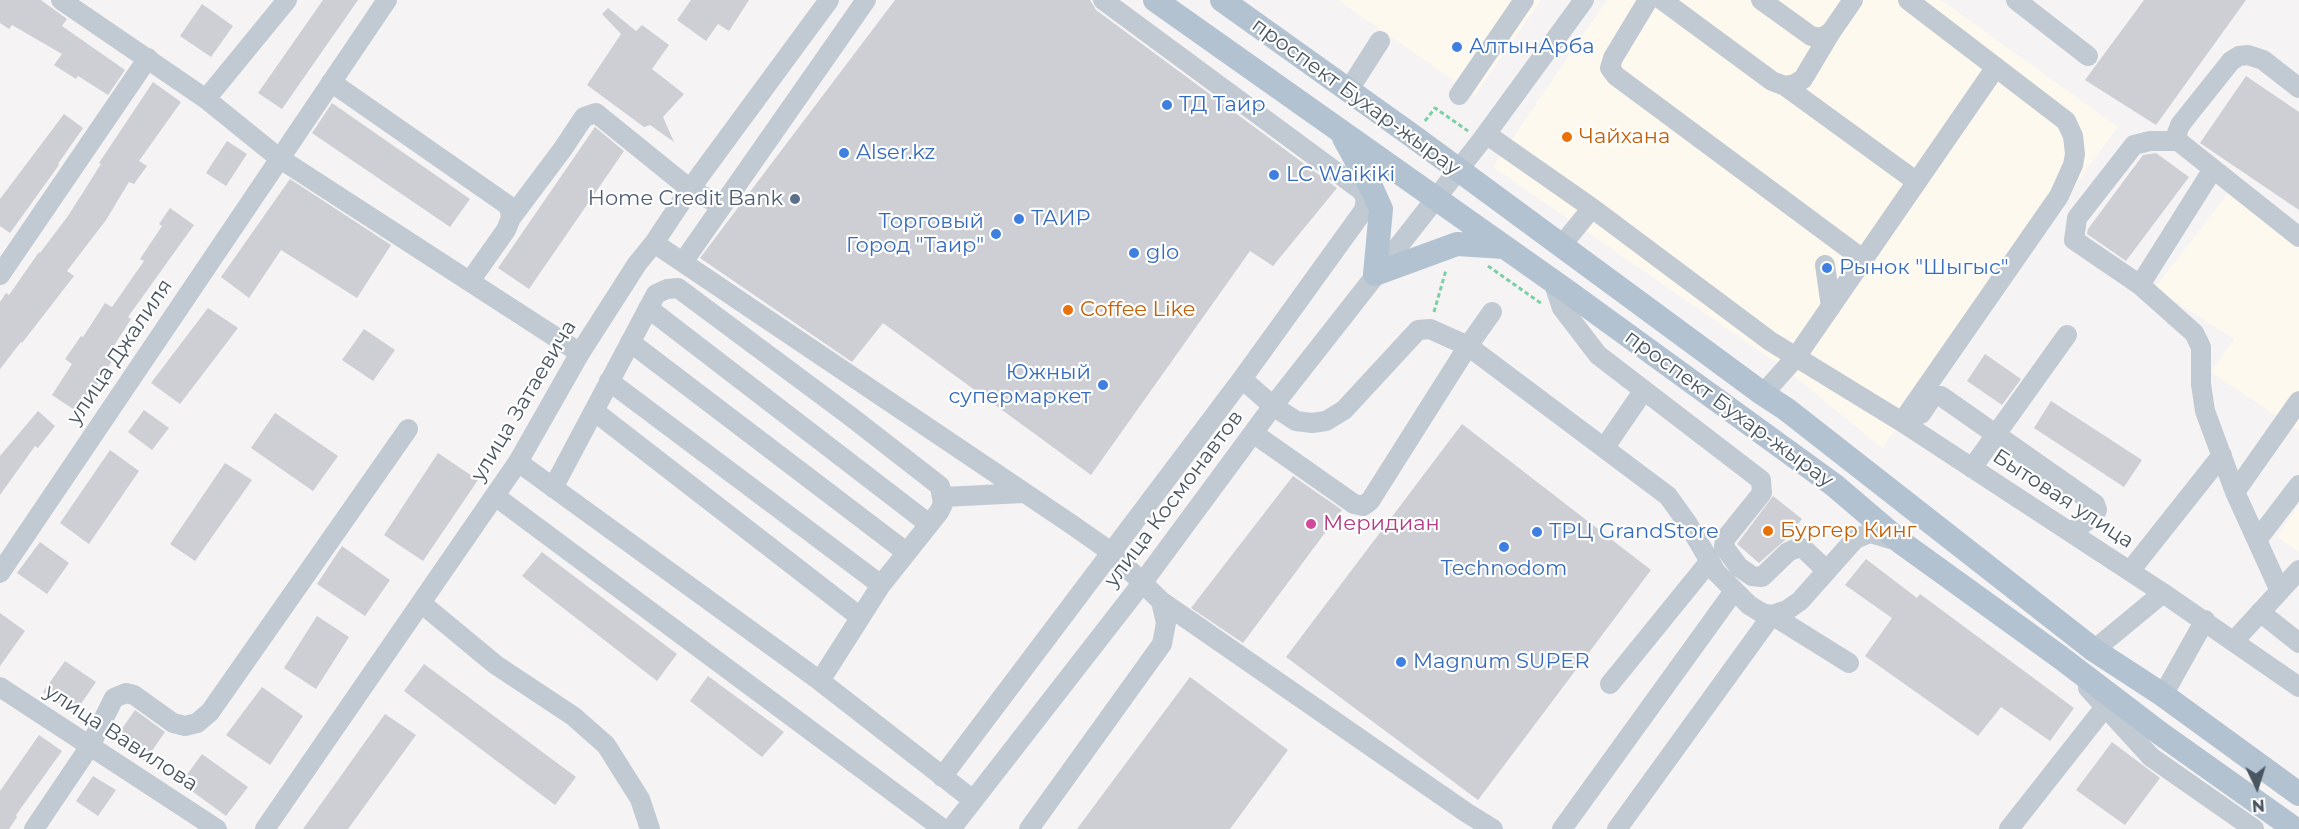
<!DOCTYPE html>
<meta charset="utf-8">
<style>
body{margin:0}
#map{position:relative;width:2299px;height:829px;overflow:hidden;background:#f5f3f3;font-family:Montserrat,sans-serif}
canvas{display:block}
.north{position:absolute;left:2227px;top:757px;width:60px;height:60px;-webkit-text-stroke:4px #fff;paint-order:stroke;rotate:176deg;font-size:16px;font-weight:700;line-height:24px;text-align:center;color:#4a5661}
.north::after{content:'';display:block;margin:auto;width:21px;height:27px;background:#4a5661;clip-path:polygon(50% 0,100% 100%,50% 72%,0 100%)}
</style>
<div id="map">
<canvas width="2299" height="829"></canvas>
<div class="north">N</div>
</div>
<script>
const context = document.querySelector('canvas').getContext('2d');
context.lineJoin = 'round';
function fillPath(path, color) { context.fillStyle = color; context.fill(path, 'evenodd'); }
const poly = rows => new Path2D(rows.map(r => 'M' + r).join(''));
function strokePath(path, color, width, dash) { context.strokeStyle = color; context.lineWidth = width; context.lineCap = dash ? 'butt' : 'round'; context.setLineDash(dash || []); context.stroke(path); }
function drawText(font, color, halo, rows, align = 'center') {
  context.font = font + ' Montserrat,sans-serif'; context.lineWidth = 4.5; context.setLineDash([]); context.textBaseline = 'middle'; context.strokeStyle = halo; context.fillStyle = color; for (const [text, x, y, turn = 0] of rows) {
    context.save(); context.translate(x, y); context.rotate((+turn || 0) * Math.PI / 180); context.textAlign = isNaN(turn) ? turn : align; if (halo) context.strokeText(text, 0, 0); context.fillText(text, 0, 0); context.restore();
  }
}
fillPath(poly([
 [1338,0,1541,0,1475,95],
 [1607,0,1941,0,2118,127,1882,448,1787,370,1493,167],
 [2228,193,2299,245,2299,431,2211,372,2234,339,2155,288],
 [2299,504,2299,552,2277,537]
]), '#fdf9ef');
fillPath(poly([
 [0,0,41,0,67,19,62,26,125,70,108,95,78,76,76,79,54,65,62,54,12,25,9,29,0,23],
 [323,0,358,0,282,109,258,93],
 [691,0,749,0,729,31,718,24,706,41,677,20],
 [895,0,1090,0,1096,10,1337,188,1273,266,1250,251,1091,475,883,323,852,362,700,258],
 [2144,0,2246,0,2156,125,2085,80],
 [202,4,233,26,211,57,180,36],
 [608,8,636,31,642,25,669,45,652,69,684,94,663,117,674,142,650,125,644,127,587,85,621,34,602,14],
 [2246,76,2299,112,2299,210,2200,143],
 [153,82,181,102,139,161,147,166,134,184,129,182,106,220,67,271,74,276,22,343,21,342,0,369,0,302,6,293,9,295,39,252,40,253,68,216,101,164,99,163],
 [332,103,470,199,450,227,312,133],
 [64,114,83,128,58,164,59,165,10,233,0,226,0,199],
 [595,127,624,151,529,289,498,268],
 [227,141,247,154,226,186,206,173],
 [2156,153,2189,177,2126,261,2087,234,2088,229,2143,155],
 [290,179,391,245,357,298,281,250,249,298,221,277],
 [170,208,194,225,128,317,131,319,108,355,114,358,79,413,52,395,72,364,65,359,81,336,83,337,105,303,112,307,144,261,140,259,162,226,159,224],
 [208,308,238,328,180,404,151,383],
 [364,329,395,350,373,381,342,360],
 [1985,354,2021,379,2002,405,1967,381],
 [2051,401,2142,460,2124,487,2034,428],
 [144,410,169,428,152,450,128,432],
 [38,411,55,426,38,448,35,446,0,495,0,456],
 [275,413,338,456,313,491,251,448],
 [1462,424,1651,570,1478,800,1286,657],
 [110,450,139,471,89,544,60,523],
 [438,453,478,480,423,561,384,535],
 [225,463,252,480,195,561,170,544],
 [1293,476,1342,510,1243,643,1191,608],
 [1773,496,1802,519,1785,540,1759,563,1737,544],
 [40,542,69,563,47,594,17,573],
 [342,546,390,580,365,616,317,584],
 [542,552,677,654,657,681,522,576],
 [1866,559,1917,598,1920,594,2074,708,2050,741,2001,707,1978,736,1865,656,1892,618,1845,585],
 [0,613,25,631,0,666],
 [317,616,349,637,316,689,284,668],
 [65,661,96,682,74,714,43,692],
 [424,664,576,777,555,805,404,691],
 [708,676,784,732,762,757,690,701],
 [1190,677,1288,750,1230,829,1077,829],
 [262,687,303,716,270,765,226,735],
 [135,710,165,732,145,761,114,740],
 [385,714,416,735,348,829,303,829],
 [39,735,62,751,16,815,17,817,9,829,0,829,0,791],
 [2112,742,2160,778,2125,825,2076,790],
 [202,754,248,787,226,816,181,783],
 [93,776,116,790,98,816,76,801]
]), '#cdcfd5');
strokePath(poly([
 [1425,121,1435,108,1468,131],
 [1488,266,1542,304],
 [1434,312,1446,270]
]), '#7ad0a6', 3, [4.5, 3]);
strokePath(poly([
 [61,0,206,99,279,158,580,353],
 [1103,0,1362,191,1366,199,1364,210,1242,379,1273,406,1296,421,1312,423,1326,421,1344,410,1418,330,1430,329,1468,346,1668,496,1688,524,1716,572,1749,605,1762,613,1772,615,1787,610,1800,601,1855,539,1870,533,1897,541],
 [1648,0,1613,58,1610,68,1616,76,1864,260],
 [1662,0,1772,81,1785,86,1795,84,1803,79,1831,32],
 [1761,0,1811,36,1821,38,1831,32,1853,0],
 [2016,0,2088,56],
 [331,82,509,206,511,218,506,230,470,281],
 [1785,86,1917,182],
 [2299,88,2263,60,2248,55,2239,56,2231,61,2180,125,2177,133,2178,141,2299,237],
 [1348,91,1380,41],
 [1459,95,1524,0],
 [206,99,287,0],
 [1486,134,1592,208,1770,341,1796,357,1996,67],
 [2213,169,2140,285,2194,333,2201,347,2201,384,2205,411,2235,492,2280,591],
 [511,218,562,150,584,117,596,113,690,189,722,206],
 [654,243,1071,524,1111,552,1161,601,1166,623,1162,644,1029,829],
 [1561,246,1592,208],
 [683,262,866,0],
 [1825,265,1831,307],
 [0,275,148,58],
 [1553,281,1562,308,1598,355,1761,480,1762,493,1725,539,1724,547,1739,567,1752,576,1762,577,1788,552,1799,547,1804,549,1827,571],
 [2140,285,2074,240,2077,218,2134,145,2150,141,2178,141],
 [648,308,929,524],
 [630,342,906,552],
 [609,381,881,585],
 [1763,394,1796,357,1902,422,2163,593,2299,687],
 [594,411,860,617],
 [1921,414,1933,396,1941,396,2095,504,2097,510,2094,516,2071,532],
 [1902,422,2059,196,2073,165,2075,154,2073,136,2066,121,1908,0],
 [1253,433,1354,504,1363,506,1370,501,1468,346,1492,312],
 [1605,447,1644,390],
 [518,462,820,681,973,800],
 [1972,468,2067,335],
 [553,488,656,294,667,289,678,288,850,416,940,486,943,504,939,512,881,585,820,681],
 [2235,492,2299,401],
 [495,496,943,829],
 [943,497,1024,493],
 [2257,540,2299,485],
 [2130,571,2222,455],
 [0,573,387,0],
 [1161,601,1467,813,1493,829],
 [421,603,496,665,573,716,606,745,640,799,650,829],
 [2260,612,2299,643],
 [2234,641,2299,570],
 [2094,650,2163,593],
 [1610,684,1709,562],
 [0,687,217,829],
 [2088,688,2151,757,2254,829],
 [2163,695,2205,620],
 [942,777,1242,379],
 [34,829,90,746,114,698,126,693,134,695,173,723,185,726,197,723,210,712,408,429],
 [265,829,518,462,580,353,637,264,654,243,690,189,829,0],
 [951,829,1143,582,1273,406,1481,141,1584,0],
 [1562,829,1734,591],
 [1617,829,1772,615,1849,663],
 [2009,829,2105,707]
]), '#c1cad2', 20);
strokePath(poly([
 [1155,0,1564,289,1834,485,1902,543,2060,657,2161,734,2295,829],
 [1222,0,1414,137,1763,394,1786,409,2094,650,2163,695,2299,794],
 [1344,138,1373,191,1381,209,1375,274,1457,244,1504,247]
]), '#b3c2d1', 24);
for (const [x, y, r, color] of [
 [1457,47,6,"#3f7fe0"],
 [1167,105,6,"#3f7fe0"],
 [1567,137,6,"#e8710a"],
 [844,153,6,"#3f7fe0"],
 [1274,175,6,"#3f7fe0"],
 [795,199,6,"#5c6f8a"],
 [1019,219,6,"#3f7fe0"],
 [996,234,6,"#3f7fe0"],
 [1134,253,6,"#3f7fe0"],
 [1827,268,6,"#3f7fe0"],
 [1068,310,6,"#e8710a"],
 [1103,385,6,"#3f7fe0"],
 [1311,524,6,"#d1479c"],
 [1768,531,6,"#e8710a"],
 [1537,532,6,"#3f7fe0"],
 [1504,547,6,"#3f7fe0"],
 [1401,662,6,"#3f7fe0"]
]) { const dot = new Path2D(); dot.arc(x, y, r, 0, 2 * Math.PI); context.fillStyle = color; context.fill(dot); strokePath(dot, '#fff', 2); }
drawText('21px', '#366cbe', '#fff', [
 ["АлтынАрба",1469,47],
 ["ТД Таир",1179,105],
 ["Alser.kz",856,153],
 ["LC Waikiki",1286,175],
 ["ТАИР",1031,219],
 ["Торговый",984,222,"right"],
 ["Город \"Таир\"",984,246,"right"],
 ["glo",1146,253],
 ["Рынок \"Шыгыс\"",1839,268],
 ["Южный",1091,373,"right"],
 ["супермаркет",1091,397,"right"],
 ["ТРЦ GrandStore",1549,532],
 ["Technodom",1504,569,"center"],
 ["Magnum SUPER",1413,662]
], 'left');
drawText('21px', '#4a5661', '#fff', [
 ["проспект Бухар-жырау",1356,97,36],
 ["улица Джалиля",120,352,-56],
 ["улица Затаевича",524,401,-59],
 ["проспект Бухар-жырау",1729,409,36],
 ["улица Космонавтов",1174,499,-53],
 ["Бытовая улица",2063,499,33],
 ["улица Вавилова",121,738,33]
]);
drawText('21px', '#c56008', '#fff', [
 ["Чайхана",1579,137],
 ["Coffee Like",1080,310],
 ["Бургер Кинг",1780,531]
], 'left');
drawText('21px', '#4e5e75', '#fff', [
 ["Home Credit Bank",783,199]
], 'right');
drawText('21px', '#b23c85', '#fff', [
 ["Меридиан",1323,524]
], 'left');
</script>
